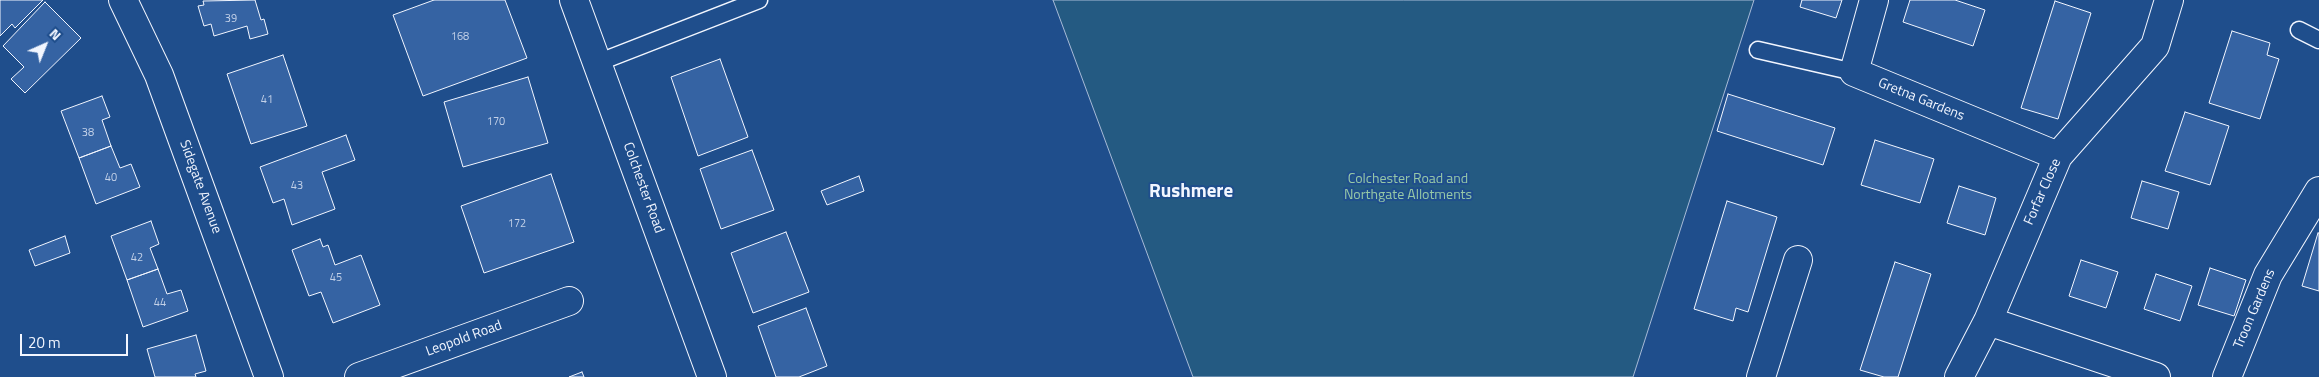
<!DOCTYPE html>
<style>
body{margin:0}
#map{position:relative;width:2319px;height:377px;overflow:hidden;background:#1f4e8c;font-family:"Titillium Web",sans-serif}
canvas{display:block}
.north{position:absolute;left:20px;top:20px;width:50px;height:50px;-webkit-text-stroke:4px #1f4e8c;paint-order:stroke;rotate:44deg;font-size:14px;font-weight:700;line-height:20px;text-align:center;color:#f2f6ff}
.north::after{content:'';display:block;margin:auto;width:18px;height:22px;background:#f2f6ff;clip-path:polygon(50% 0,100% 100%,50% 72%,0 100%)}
.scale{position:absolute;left:20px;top:334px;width:108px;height:22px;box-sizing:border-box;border:2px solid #f2f6ff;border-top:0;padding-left:6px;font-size:15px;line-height:18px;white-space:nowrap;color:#f2f6ff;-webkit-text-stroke:4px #1f4e8c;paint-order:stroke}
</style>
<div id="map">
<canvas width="2319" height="377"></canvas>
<div class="north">N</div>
<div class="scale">20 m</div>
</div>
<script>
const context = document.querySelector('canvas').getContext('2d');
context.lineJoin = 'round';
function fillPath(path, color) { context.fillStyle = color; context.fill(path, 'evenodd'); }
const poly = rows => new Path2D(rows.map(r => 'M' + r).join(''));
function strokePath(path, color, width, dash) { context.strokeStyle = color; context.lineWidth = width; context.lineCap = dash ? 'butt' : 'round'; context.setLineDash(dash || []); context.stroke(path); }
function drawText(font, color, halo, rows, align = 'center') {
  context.font = font + ' "Titillium Web",sans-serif'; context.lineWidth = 4; context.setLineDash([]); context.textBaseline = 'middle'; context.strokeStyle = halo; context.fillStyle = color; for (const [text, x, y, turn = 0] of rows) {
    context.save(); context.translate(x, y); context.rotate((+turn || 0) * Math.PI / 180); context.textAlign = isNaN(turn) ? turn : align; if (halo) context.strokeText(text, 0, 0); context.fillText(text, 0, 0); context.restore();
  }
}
const green = poly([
 [1053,0,1754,0,1633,377,1193,377,1053,0]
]);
fillPath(green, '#245a82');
strokePath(green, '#a8bbd7', 1);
const building = poly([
 [0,0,43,0,15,28,12,24,0,36,0,0],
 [255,0,261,20,264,19,268,34,250,39,247,26,214,36,211,24,204,26,198,6,204,5,203,1,255,0],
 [434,0,505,0,527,58,423,96,393,15,434,0],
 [1802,0,1842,0,1836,18,1800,7,1802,0],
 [1910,0,1955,0,1985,10,1973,46,1903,22,1910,0],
 [2055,1,2091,13,2058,119,2021,108,2055,1],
 [45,2,81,38,25,93,11,79,24,67,3,46,45,2],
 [2232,31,2270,43,2267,55,2279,59,2260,119,2209,103,2232,31],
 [283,55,307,126,251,144,227,74,283,55],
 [720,59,748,137,698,156,671,77,720,59],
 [528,77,548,143,463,167,444,102,528,77],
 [1728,94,1835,128,1823,165,1717,131,1728,94],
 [102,96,110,117,102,120,111,146,79,158,61,111,102,96],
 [2185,112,2229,126,2210,185,2165,171,2185,112],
 [346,135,355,160,322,172,335,209,292,225,284,199,273,203,260,167,346,135],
 [1875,140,1934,159,1920,203,1861,185,1875,140],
 [111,146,120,168,131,164,140,187,96,204,79,158,111,146],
 [752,150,774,210,721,229,700,169,752,150],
 [551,174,574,242,484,273,461,206,551,174],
 [859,176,864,191,827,205,821,191,859,176],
 [2142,181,2179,192,2168,229,2131,218,2142,181],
 [1959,186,1996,198,1985,235,1947,223,1959,186],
 [1727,201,1777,217,1748,312,1736,308,1733,321,1694,309,1727,201],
 [151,221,159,244,150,248,158,269,127,280,111,236,151,221],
 [786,232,809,292,753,313,731,253,786,232],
 [2318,233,2319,233,2319,291,2302,286,2318,233],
 [65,236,70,253,35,266,29,250,65,236],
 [320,239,323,247,328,245,335,265,361,255,380,305,333,323,321,292,309,296,292,250,320,239],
 [2081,260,2118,272,2106,308,2069,296,2081,260],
 [1895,262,1931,274,1898,377,1884,377,1860,370,1895,262],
 [2210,268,2246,280,2234,316,2198,305,2210,268],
 [158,269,167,294,181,290,188,311,143,327,127,280,158,269],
 [2156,274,2192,286,2180,321,2144,309,2156,274],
 [806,308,827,366,799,377,776,377,758,326,806,308],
 [196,335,206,371,195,374,196,377,155,377,147,349,196,335],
 [582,372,584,377,569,377,582,372]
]);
fillPath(building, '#3563a3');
strokePath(building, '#f2f6ff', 1);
const service = poly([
 [2299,30,2319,40],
 [1758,50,1854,72],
 [597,63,759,0]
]);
const minor = poly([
 [123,0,159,75,269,377],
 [1874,0,1854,72,2058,156],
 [1988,321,2156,377],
 [359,377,569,301],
 [1761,377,1798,260],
 [1959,377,1988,321,2058,156,2155,46,2169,0],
 [2227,377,2268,275,2319,191]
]);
const primary = poly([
 [574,0,712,377]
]);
strokePath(service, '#f2f6ff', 19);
strokePath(minor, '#f2f6ff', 30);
strokePath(primary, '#f2f6ff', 30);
strokePath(service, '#1f4e8c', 16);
strokePath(minor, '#1f4e8c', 28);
strokePath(primary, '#1f4e8c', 28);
drawText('11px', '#c3d1e8', null, [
 ["39",231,19],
 ["168",460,37],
 ["41",267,100],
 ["170",496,122],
 ["38",88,133],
 ["40",111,178],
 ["43",297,186],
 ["172",517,224],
 ["42",137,258],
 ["45",336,278],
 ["44",160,303]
]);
drawText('14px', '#f2f6ff', '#1f4e8c', [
 ["Gretna Gardens",1921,100,22],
 ["Sidegate Avenue",200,187,70],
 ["Colchester Road",643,188,70],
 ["Forfar Close",2043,192,-66],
 ["Troon Gardens",2255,309,-67],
 ["Leopold Road",464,339,-20]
]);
drawText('14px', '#97c8a6', '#1f4e8c', [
 ["Colchester Road and",1408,180],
 ["Northgate Allotments",1408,196]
]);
drawText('bold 19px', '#f2f6ff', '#1f4e8c', [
 ["Rushmere",1191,192]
]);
</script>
